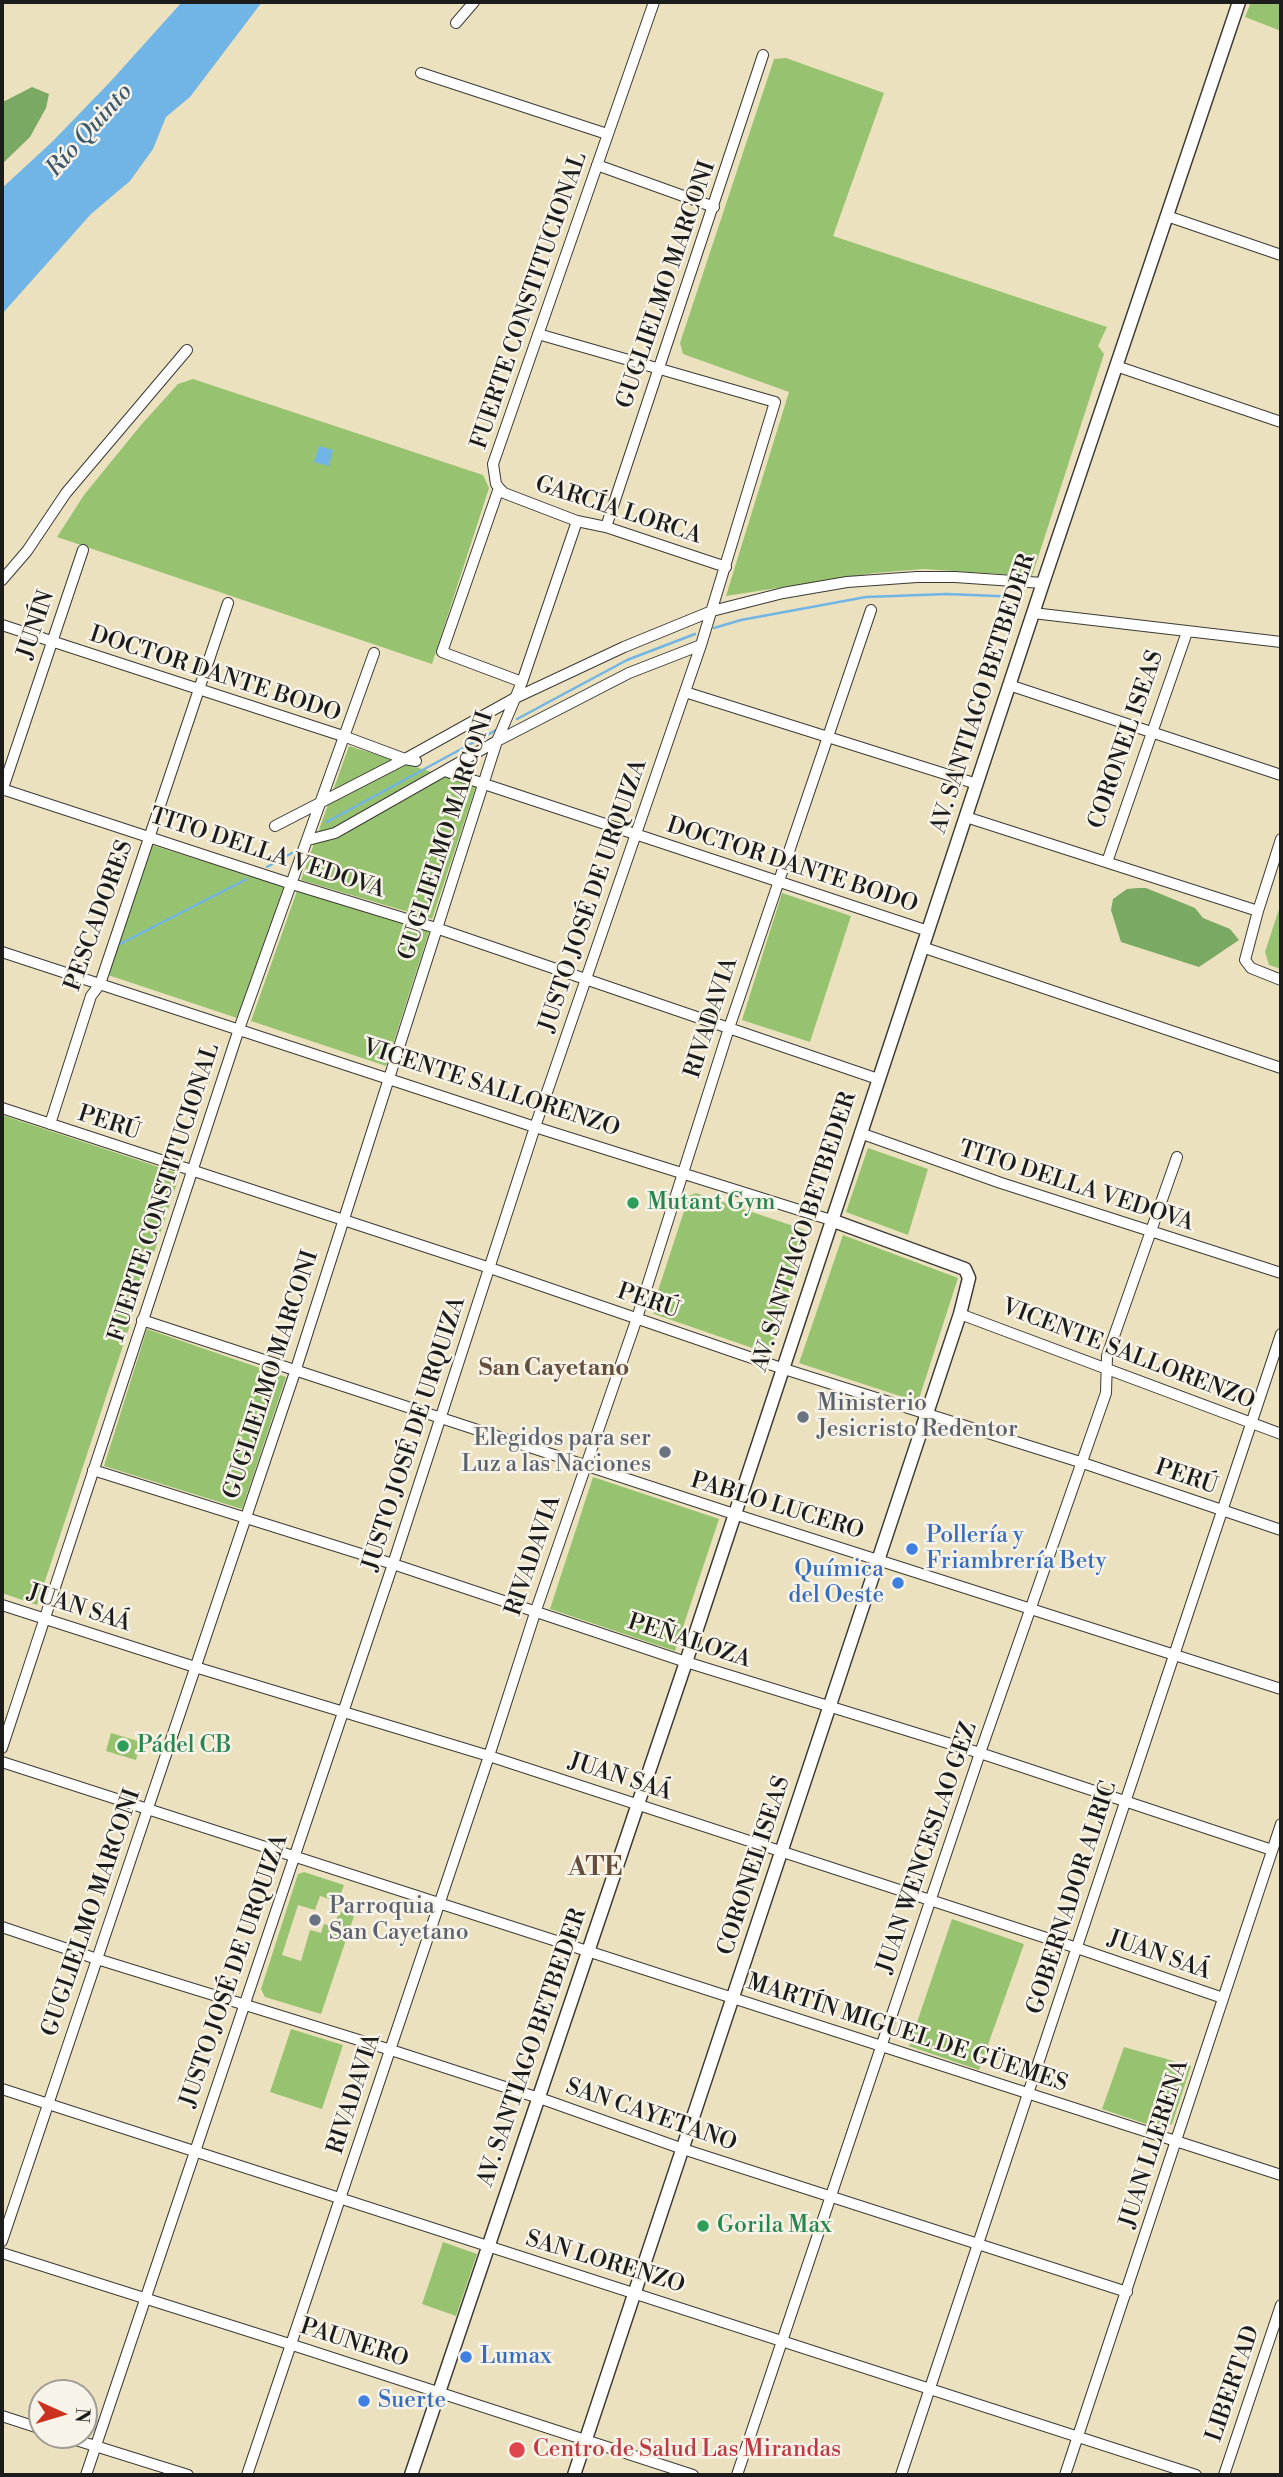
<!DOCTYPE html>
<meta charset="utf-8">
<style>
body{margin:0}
#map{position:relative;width:1283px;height:2477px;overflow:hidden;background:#ebe1bf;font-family:"Libre Bodoni",serif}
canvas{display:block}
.frame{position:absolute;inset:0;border:4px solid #1c1c1c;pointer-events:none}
.north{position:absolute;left:28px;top:2379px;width:70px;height:70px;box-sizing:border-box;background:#f7f3e8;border:2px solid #9f9d96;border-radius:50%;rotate:94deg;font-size:19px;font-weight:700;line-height:28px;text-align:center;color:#1c1c1c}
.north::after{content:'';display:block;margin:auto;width:24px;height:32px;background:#c8321e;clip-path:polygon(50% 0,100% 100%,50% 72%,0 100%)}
</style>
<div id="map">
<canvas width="1283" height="2477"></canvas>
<div class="frame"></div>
<div class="north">N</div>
</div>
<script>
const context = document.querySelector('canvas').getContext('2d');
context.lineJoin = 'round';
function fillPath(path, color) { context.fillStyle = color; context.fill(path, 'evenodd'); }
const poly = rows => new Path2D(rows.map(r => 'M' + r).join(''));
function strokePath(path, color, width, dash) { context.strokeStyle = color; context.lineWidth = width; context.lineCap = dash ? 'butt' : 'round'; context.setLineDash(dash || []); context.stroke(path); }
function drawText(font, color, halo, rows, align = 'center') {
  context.font = font + ' "Libre Bodoni",serif'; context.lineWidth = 5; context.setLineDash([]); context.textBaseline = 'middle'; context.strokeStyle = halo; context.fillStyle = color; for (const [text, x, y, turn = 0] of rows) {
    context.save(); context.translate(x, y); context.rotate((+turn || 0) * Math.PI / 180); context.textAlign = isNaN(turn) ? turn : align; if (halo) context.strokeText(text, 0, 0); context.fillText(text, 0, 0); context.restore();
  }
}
fillPath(poly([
 [1251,2,1281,2,1281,31,1245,17],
 [786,58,884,93,833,236,1107,327,1098,346,1104,354,1032,576,923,569,875,573,726,596,789,392,683,354,680,343,774,59],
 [193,379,483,475,489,488,432,664,57,537,84,495,141,425,178,384],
 [349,746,476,786,432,919,301,880],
 [152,845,285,887,237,1018,108,975],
 [297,891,429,932,386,1066,251,1021],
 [782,893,851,916,810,1042,742,1020],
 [1281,903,1281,969,1269,965,1265,952],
 [2,1115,180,1174,37,1605,2,1593],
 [868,1148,928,1169,908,1235,846,1212],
 [696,1193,805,1230,808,1237,770,1350,764,1352,654,1314,652,1309,689,1196],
 [843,1235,958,1278,918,1402,799,1363],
 [147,1329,286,1377,242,1509,104,1466],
 [593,1477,719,1519,675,1651,550,1609],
 [111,1733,141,1742,136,1760,106,1751],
 [304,1872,344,1885,338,1902,320,1896,315,1910,298,1905,282,1955,301,1961,310,1930,321,1933,324,1924,334,1927,339,1911,354,1916,321,2014,265,1997,261,1989,298,1874],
 [952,1919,1024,1944,979,2070,909,2046],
 [291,2029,343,2045,322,2109,270,2092],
 [1124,2047,1191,2066,1172,2124,1161,2129,1102,2109],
 [443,2242,477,2254,456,2316,422,2304]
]), '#97c370');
fillPath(poly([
 [32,87,49,94,46,108,30,137,2,164,2,101,5,101],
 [1138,888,1146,888,1195,908,1203,918,1230,929,1239,940,1199,967,1121,942,1111,910,1113,899,1127,889]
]), '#79a962');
fillPath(poly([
 [182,2,262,2,190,97,166,117,153,149,130,181,91,214,2,314,2,188,52,142,111,81],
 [319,446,333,450,329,466,314,462]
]), '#71b4e6');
strokePath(poly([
 [714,628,741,620,866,597,947,594,1020,597],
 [517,719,627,660,695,634],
 [327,822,498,729],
 [267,867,292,853],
 [116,946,247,879]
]), '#71b4e6', 2.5);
const street = poly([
 [456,23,474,2],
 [421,73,607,134],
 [597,165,714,207],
 [1167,216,1281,255],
 [1116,366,1281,422],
 [499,488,504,493,577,521,606,527,726,567],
 [606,527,763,55],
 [2,580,27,551,66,493,187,350],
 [1033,613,1281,642],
 [2,625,346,737,405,759,416,761],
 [522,682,442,652,499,488,496,484,493,464,654,2],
 [1009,685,1281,775],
 [685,692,977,784],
 [445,771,928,931],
 [2,789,292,884,436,928,878,1079],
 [2,791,83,550],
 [966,817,1258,911],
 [275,826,405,759,513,699,624,647,712,611,783,593,847,582,917,577,955,577,1043,583],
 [1281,839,1258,911,1245,960,1251,968,1281,980],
 [308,840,335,833,497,741,629,673,701,645],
 [1107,862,1187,632],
 [922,947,1281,1068],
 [2,952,535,1127,831,1220],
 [2,1108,490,1268,781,1368,1080,1462,1281,1530],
 [50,1124,91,996,100,984,228,603],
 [860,1133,1001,1183,1281,1273],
 [960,1314,1281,1434],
 [142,1320,734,1514,1281,1689],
 [93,1470,393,1564,686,1662,980,1753,1272,1850],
 [2,1605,195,1667,489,1756,1077,1948,1223,1998],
 [2,1748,239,1029,374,653],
 [2,1762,1281,2175],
 [2,1927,97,1959,391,2050,548,2101,683,2149,1127,2292],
 [2,2089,1196,2475],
 [2,2241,295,1372,497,741,522,682,577,521],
 [2,2253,305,2349,693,2475],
 [2,2416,42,2429],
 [60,2435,188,2475],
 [86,2475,393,1564,535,1127,701,645,775,402,538,334],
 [247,2475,489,1756,535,1613,637,1318,729,1028,871,610],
 [737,2475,980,1753,1106,1393,1107,1356,1177,1157],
 [901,2475,1281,1334],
 [1065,2475,1281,1824],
 [1224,2475,1281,2305]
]);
const secondary = poly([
 [411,2475,686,1662,1043,583,1239,2],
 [574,2475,960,1314,969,1278,965,1269,831,1220]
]);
strokePath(street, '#3b3a34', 12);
strokePath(secondary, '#3b3a34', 15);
strokePath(street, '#fff', 10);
strokePath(secondary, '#fff', 12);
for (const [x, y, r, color] of [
 [633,1203,7,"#2e9e5b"],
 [803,1417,7,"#6b7280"],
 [665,1452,7,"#6b7280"],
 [912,1549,7,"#3f7fe0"],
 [898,1583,7,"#3f7fe0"],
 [123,1746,7,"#2e9e5b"],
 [315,1920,7,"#6b7280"],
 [703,2226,7,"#2e9e5b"],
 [466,2357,7,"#3f7fe0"],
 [364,2401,7,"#3f7fe0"],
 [517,2450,9,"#e0444e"]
]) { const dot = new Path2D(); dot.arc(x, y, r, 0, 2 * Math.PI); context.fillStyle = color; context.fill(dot); strokePath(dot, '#f7f3e8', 2.5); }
drawText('23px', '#1c1c1c', '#f7f3e8', [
 ["GUGLIELMO MARCONI",667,285,-71],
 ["FUERTE CONSTITUCIONAL",530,301,-71],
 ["GARCÍA LORCA",618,511,18],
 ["JUNÍN",37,625,-71],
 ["DOCTOR DANTE BODO",215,675,18],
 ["AV. SANTIAGO BETBEDER",984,694,-72],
 ["CORONEL ISEAS",1127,740,-71],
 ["GUGLIELMO MARCONI",447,836,-72],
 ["TITO DELLA VEDOVA",267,854,18],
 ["DOCTOR DANTE BODO",792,866,18],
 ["JUSTO JOSÉ DE URQUIZA",594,896,-71],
 ["PESCADORES",100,916,-70],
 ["RIVADAVIA",712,1018,-72],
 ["VICENTE SALLORENZO",491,1089,18],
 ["PERÚ",109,1124,18],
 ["TITO DELLA VEDOVA",1076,1187,18],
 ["FUERTE CONSTITUCIONAL",165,1193,-72],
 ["AV. SANTIAGO BETBEDER",805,1232,-72],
 ["PERÚ",648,1302,19],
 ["VICENTE SALLORENZO",1128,1355,21],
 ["GUGLIELMO MARCONI",272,1375,-72],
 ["JUSTO JOSÉ DE URQUIZA",415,1434,-72],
 ["PERÚ",1186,1478,19],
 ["PABLO LUCERO",777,1507,17],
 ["RIVADAVIA",534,1556,-71],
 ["JUAN SAÁ",79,1609,18],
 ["PEÑALOZA",689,1642,18],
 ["JUAN SAÁ",620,1778,18],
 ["JUAN WENCESLAO GEZ",928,1848,-71],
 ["CORONEL ISEAS",755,1866,-72],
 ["GOBERNADOR ALRIC",1073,1898,-72],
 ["GUGLIELMO MARCONI",92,1913,-71],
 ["JUAN SAÁ",1159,1956,19],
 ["JUSTO JOSÉ DE URQUIZA",235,1971,-71],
 ["MARTÍN MIGUEL DE GÜEMES",907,2034,18],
 ["AV. SANTIAGO BETBEDER",533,2048,-71],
 ["RIVADAVIA",355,2094,-72],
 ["SAN CAYETANO",651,2116,19],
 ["JUAN LLERENA",1155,2144,-72],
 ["SAN LORENZO",605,2263,17],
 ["PAUNERO",354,2344,18],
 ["LIBERTAD",1234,2384,-71]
]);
drawText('23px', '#27864d', '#f7f3e8', [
 ["Mutant Gym",647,1203],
 ["Pádel CB",137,1746],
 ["Gorila Max",717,2226]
], 'left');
drawText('23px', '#5b616d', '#f7f3e8', [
 ["Ministerio",817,1404],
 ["Jesicristo Redentor",817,1430],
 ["Elegidos para ser",651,1439,"right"],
 ["Luz a las Naciones",651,1465,"right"],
 ["Parroquia",329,1907],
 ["San Cayetano",329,1933]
], 'left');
drawText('23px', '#366cbe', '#f7f3e8', [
 ["Pollería y",926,1536],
 ["Friambrería Bety",926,1562],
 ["Química",884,1570,"right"],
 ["del Oeste",884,1596,"right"],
 ["Lumax",480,2357],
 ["Suerte",378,2401]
], 'left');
drawText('23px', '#be3a42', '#f7f3e8', [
 ["Centro de Salud Las Mirandas",533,2450]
], 'left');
drawText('italic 24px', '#3e596d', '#f7f3e8', [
 ["Río Quinto",90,131,-48]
]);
drawText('bold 24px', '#644f3c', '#f7f3e8', [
 ["San Cayetano",554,1369]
]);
drawText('bold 26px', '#644f3c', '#f7f3e8', [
 ["ATE",595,1869]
]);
</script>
